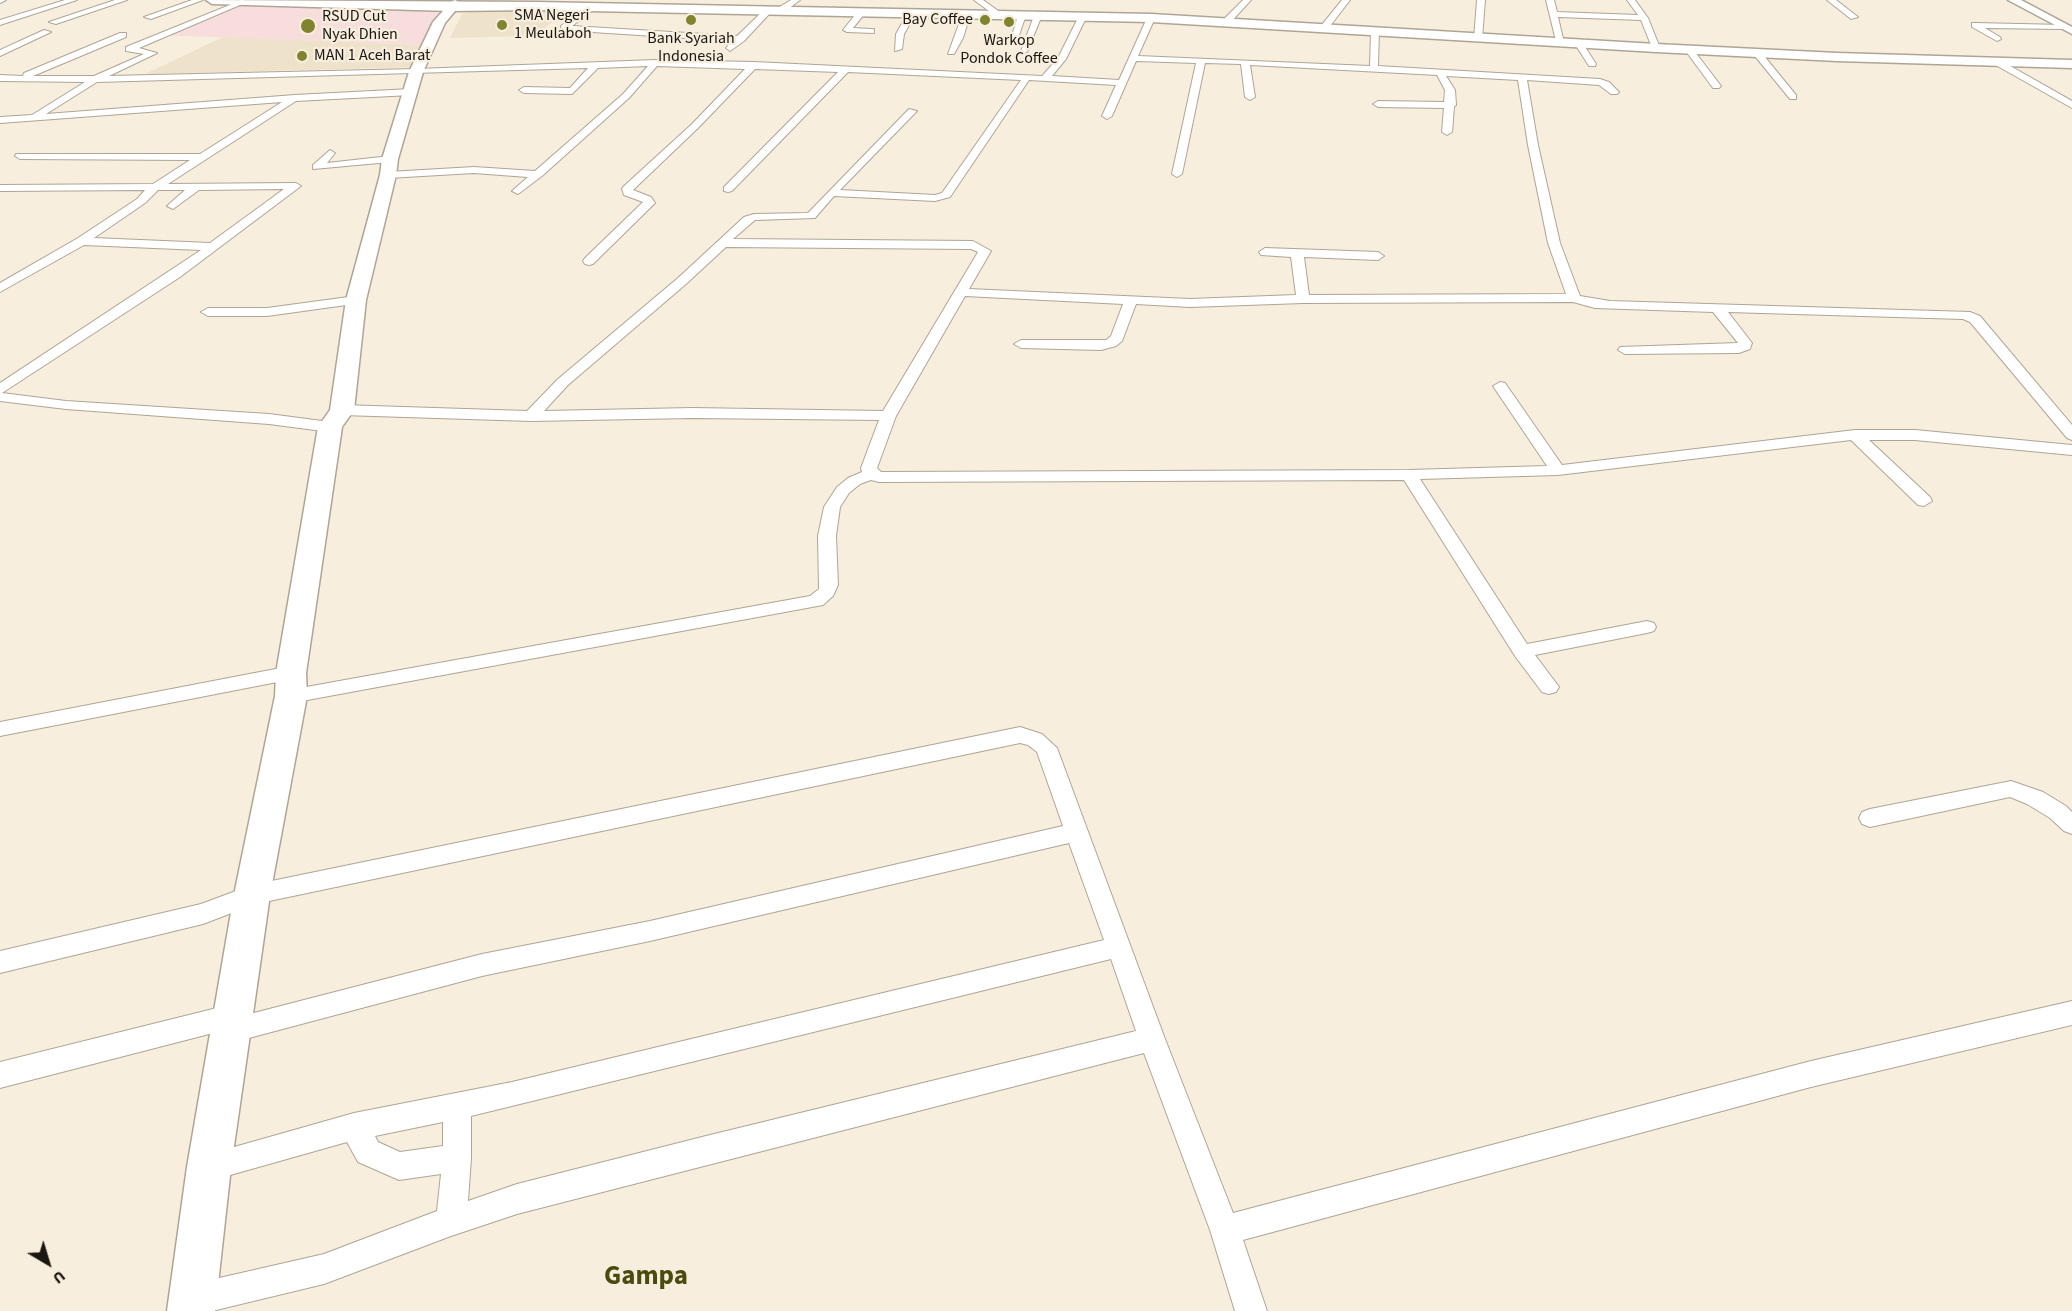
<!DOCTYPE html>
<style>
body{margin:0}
#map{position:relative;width:2072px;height:1311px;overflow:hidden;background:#f7eedd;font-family:"Source Sans 3",sans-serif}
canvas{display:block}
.north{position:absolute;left:18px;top:1233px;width:60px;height:60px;-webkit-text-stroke:4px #f7eedd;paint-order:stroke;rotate:142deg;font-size:16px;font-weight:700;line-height:24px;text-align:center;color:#1b1812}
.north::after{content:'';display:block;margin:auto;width:21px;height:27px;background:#1b1812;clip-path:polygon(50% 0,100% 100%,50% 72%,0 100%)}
</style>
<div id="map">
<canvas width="2072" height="1311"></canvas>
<div class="north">U</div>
</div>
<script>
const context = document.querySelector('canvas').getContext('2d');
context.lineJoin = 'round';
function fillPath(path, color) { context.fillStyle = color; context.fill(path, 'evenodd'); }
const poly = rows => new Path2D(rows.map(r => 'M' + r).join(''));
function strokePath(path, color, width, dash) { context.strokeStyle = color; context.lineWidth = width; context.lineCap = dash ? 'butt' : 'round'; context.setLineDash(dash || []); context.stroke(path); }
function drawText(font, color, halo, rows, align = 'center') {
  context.font = font + ' "Source Sans 3",sans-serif'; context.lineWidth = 4.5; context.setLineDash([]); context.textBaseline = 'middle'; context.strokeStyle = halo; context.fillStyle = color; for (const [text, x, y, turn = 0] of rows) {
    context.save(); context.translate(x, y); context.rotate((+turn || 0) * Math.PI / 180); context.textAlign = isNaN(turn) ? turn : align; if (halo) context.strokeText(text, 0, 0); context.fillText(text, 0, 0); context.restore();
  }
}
fillPath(poly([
 [571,8,534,36,450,38,462,14,473,10],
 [223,37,427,45,415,67,145,74]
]), '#efe2ca');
fillPath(poly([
 [243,2,425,9,437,12,441,17,427,45,156,35]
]), '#f8dddd');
const street = poly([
 [0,0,6,0,0,3,0,0],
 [65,0,77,0,0,25,0,20,65,0],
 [115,0,127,0,56,24,49,22,115,0],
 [192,0,203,0,151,19,144,17,192,0],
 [242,0,247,2,139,48,157,53,109,76,416,69,655,60,754,62,1042,76,1058,58,1079,16,1083,14,1087,16,1066,59,1052,76,1119,80,1147,18,1151,16,1155,18,1138,56,1370,66,1371,31,1375,29,1379,31,1378,66,1600,79,1609,82,1619,92,1617,94,1611,94,1599,85,1527,80,1538,145,1560,243,1580,296,1610,301,1970,312,1980,316,2072,425,2072,440,2067,438,1970,322,1963,319,1728,312,1752,343,1750,349,1739,353,1625,354,1618,350,1620,347,1738,343,1713,312,1595,308,1573,302,1303,303,1190,307,1136,304,1122,341,1116,346,1101,350,1021,348,1014,344,1021,340,1106,340,1111,336,1123,304,965,296,896,416,877,468,881,472,1409,470,1547,466,1493,386,1500,382,1505,383,1562,465,1855,430,1915,430,2072,445,2072,455,1915,440,1869,440,1930,497,1932,501,1924,506,1918,505,1851,440,1558,475,1420,479,1527,644,1647,621,1654,623,1656,627,1654,631,1647,633,1535,655,1559,687,1556,692,1549,694,1542,692,1515,656,1404,480,879,482,871,480,860,484,849,493,840,507,836,536,838,585,833,596,823,605,291,703,284,701,281,696,284,691,810,596,819,589,818,536,824,507,837,487,848,478,862,472,861,468,879,420,692,418,531,421,342,415,334,410,342,405,527,411,558,379,678,278,744,217,754,214,808,213,909,109,917,111,840,190,935,195,942,193,1021,80,848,72,732,191,728,192,724,191,724,187,838,72,755,69,698,128,633,190,651,197,655,203,593,264,589,265,585,264,583,261,585,258,643,202,624,195,622,189,623,187,692,124,745,69,657,66,629,98,542,176,518,194,512,191,528,177,474,173,388,178,383,175,388,172,474,167,535,171,623,94,648,66,598,68,572,94,524,93,519,90,524,87,570,88,588,68,97,82,46,114,295,95,411,89,416,92,411,95,296,101,168,184,296,183,301,186,180,277,2,393,66,401,269,414,330,422,338,427,330,432,269,424,66,409,0,401,0,383,201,250,84,245,0,292,0,283,78,238,137,199,145,190,0,191,0,185,153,184,190,160,20,159,15,156,16,154,200,154,282,102,0,123,0,117,32,115,85,82,0,81,0,75,23,76,24,73,120,33,126,33,126,37,33,76,94,76,144,54,126,51,126,47,242,0],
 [1136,61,1196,63,1172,174,1177,177,1182,174,1205,63,1241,64,1245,97,1250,100,1255,97,1250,65,1437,75,1445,90,1444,102,1378,101,1373,104,1378,107,1444,108,1442,132,1447,135,1452,132,1454,107,1456,105,1455,90,1446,76,1518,80,1528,145,1548,243,1566,294,1309,295,1304,257,1378,260,1384,256,1378,252,1265,248,1259,252,1261,255,1291,257,1296,295,1190,299,969,289,991,251,973,241,733,239,755,220,815,218,834,196,935,201,950,197,1029,80,1116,85,1102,116,1107,119,1112,116,1136,61],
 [284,189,210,243,94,238,145,203,158,190,185,190,167,206,173,209,199,190,284,189],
 [726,247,971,249,978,252,883,411,692,408,544,411,568,385,686,284,726,247],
 [791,0,800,0,784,12,778,12,778,8,791,0],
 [974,0,983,0,1004,15,997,17,974,0],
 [1243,0,1251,0,1230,23,1224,23,1224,19,1243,0],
 [1342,0,1350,0,1327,30,1321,30,1321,26,1342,0],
 [1477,0,1485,0,1482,39,1478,41,1474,39,1477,0],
 [1546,0,1554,0,1557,12,1638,15,1627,0,1635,0,1648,18,1660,48,1653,50,1641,20,1558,17,1564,43,1557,45,1546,0],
 [1827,0,1836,0,1858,17,1851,19,1827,0],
 [590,5,597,7,572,26,737,36,766,8,773,10,744,41,730,51,726,48,732,41,561,30,561,26,590,5],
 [859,10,866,12,853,28,871,29,874,29,874,33,847,32,843,30,859,10],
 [909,11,916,13,904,34,902,49,895,51,896,34,909,11],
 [963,13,970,15,963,38,954,54,948,54,963,13],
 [1022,13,1026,15,1017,41,1010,43,1018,15,1022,13],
 [1035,13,1042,15,1027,52,1020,54,1035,13],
 [1975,23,2064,25,2068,27,2064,29,1985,28,2000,37,2001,39,1997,41,1972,27,1972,23,1975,23],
 [44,30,51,32,0,56,0,50,44,30],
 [1576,42,1582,42,1596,64,1595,66,1589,66,1575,44,1576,42],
 [1686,48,1692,48,1721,86,1719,88,1713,88,1685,50,1686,48],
 [1754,51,1760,51,1796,95,1796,99,1790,99,1754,55,1754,51],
 [1992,59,1998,59,2072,101,2072,108,1992,63,1992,59],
 [330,150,335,153,327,163,390,156,395,159,390,162,313,169,313,165,330,150],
 [356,296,363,300,361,303,267,316,208,316,201,312,208,308,267,308,356,296],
 [291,666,298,668,301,673,298,678,0,736,0,722,291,666],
 [1020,727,1042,734,1057,748,1165,1039,1233,1213,1811,1061,2072,1001,2072,1025,1811,1087,1243,1240,1267,1311,1235,1311,1210,1230,1144,1053,517,1214,451,1236,324,1284,212,1311,182,1311,177,1300,182,1289,193,1284,324,1254,437,1211,441,1174,399,1180,358,1162,347,1142,209,1181,199,1177,195,1167,199,1157,354,1113,512,1082,1104,940,1069,843,650,941,482,976,230,1043,221,1039,217,1032,0,1088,0,1062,233,1004,242,1008,246,1015,482,954,650,921,1063,826,1037,752,1028,745,1020,743,255,904,203,924,0,973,0,951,201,904,252,885,1020,727],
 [1111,959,1136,1031,706,1136,517,1184,468,1201,471,1158,471,1116,1111,959],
 [443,1122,443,1146,400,1152,378,1142,375,1136,443,1122],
 [2011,781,2043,792,2066,806,2072,812,2072,834,2064,831,2050,818,2027,804,2010,797,1870,827,1862,824,1859,818,1862,812,1870,809,2011,781]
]);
const secondary = poly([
 [2008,0,2021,0,2072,27,2072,34,2008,0]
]);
const primary = poly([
 [455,0,461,4,445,23,423,72,398,159,396,175,366,300,354,410,342,427,306,673,307,696,270,895,231,1167,215,1311,167,1311,187,1167,234,895,275,696,276,673,318,427,330,410,346,300,380,175,382,159,409,72,433,22,451,2,455,0]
]);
const highway = poly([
 [206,0,537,2,1151,14,1656,44,1837,53,2072,60,2072,68,1837,61,1656,52,1151,22,537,10,450,11,212,4,206,0]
]);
strokePath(street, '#aea596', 2);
strokePath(secondary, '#aea596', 3);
strokePath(primary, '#aea596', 3);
strokePath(highway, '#aea596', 3);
fillPath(street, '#fff');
fillPath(secondary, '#fff');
fillPath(primary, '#fff');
fillPath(highway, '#fff');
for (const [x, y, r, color] of [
 [691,20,6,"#80842e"],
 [985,20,6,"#80842e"],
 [1009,22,6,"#80842e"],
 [502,25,6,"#80842e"],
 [308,26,8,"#80842e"],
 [302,56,6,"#80842e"]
]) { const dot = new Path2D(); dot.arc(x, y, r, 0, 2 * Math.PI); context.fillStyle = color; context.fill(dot); strokePath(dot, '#f7eedd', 2); }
drawText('16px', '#1b1812', '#f7eedd', [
 ["SMA Negeri",514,16],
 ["1 Meulaboh",514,34],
 ["RSUD Cut",322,17],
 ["Nyak Dhien",322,35],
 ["Bay Coffee",973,20,"right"],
 ["Bank Syariah",691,39,"center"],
 ["Indonesia",691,57,"center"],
 ["Warkop",1009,41,"center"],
 ["Pondok Coffee",1009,59,"center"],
 ["MAN 1 Aceh Barat",314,56]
], 'left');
drawText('bold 27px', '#4a4c0f', '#f7eedd', [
 ["Gampa",646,1278]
]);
</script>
